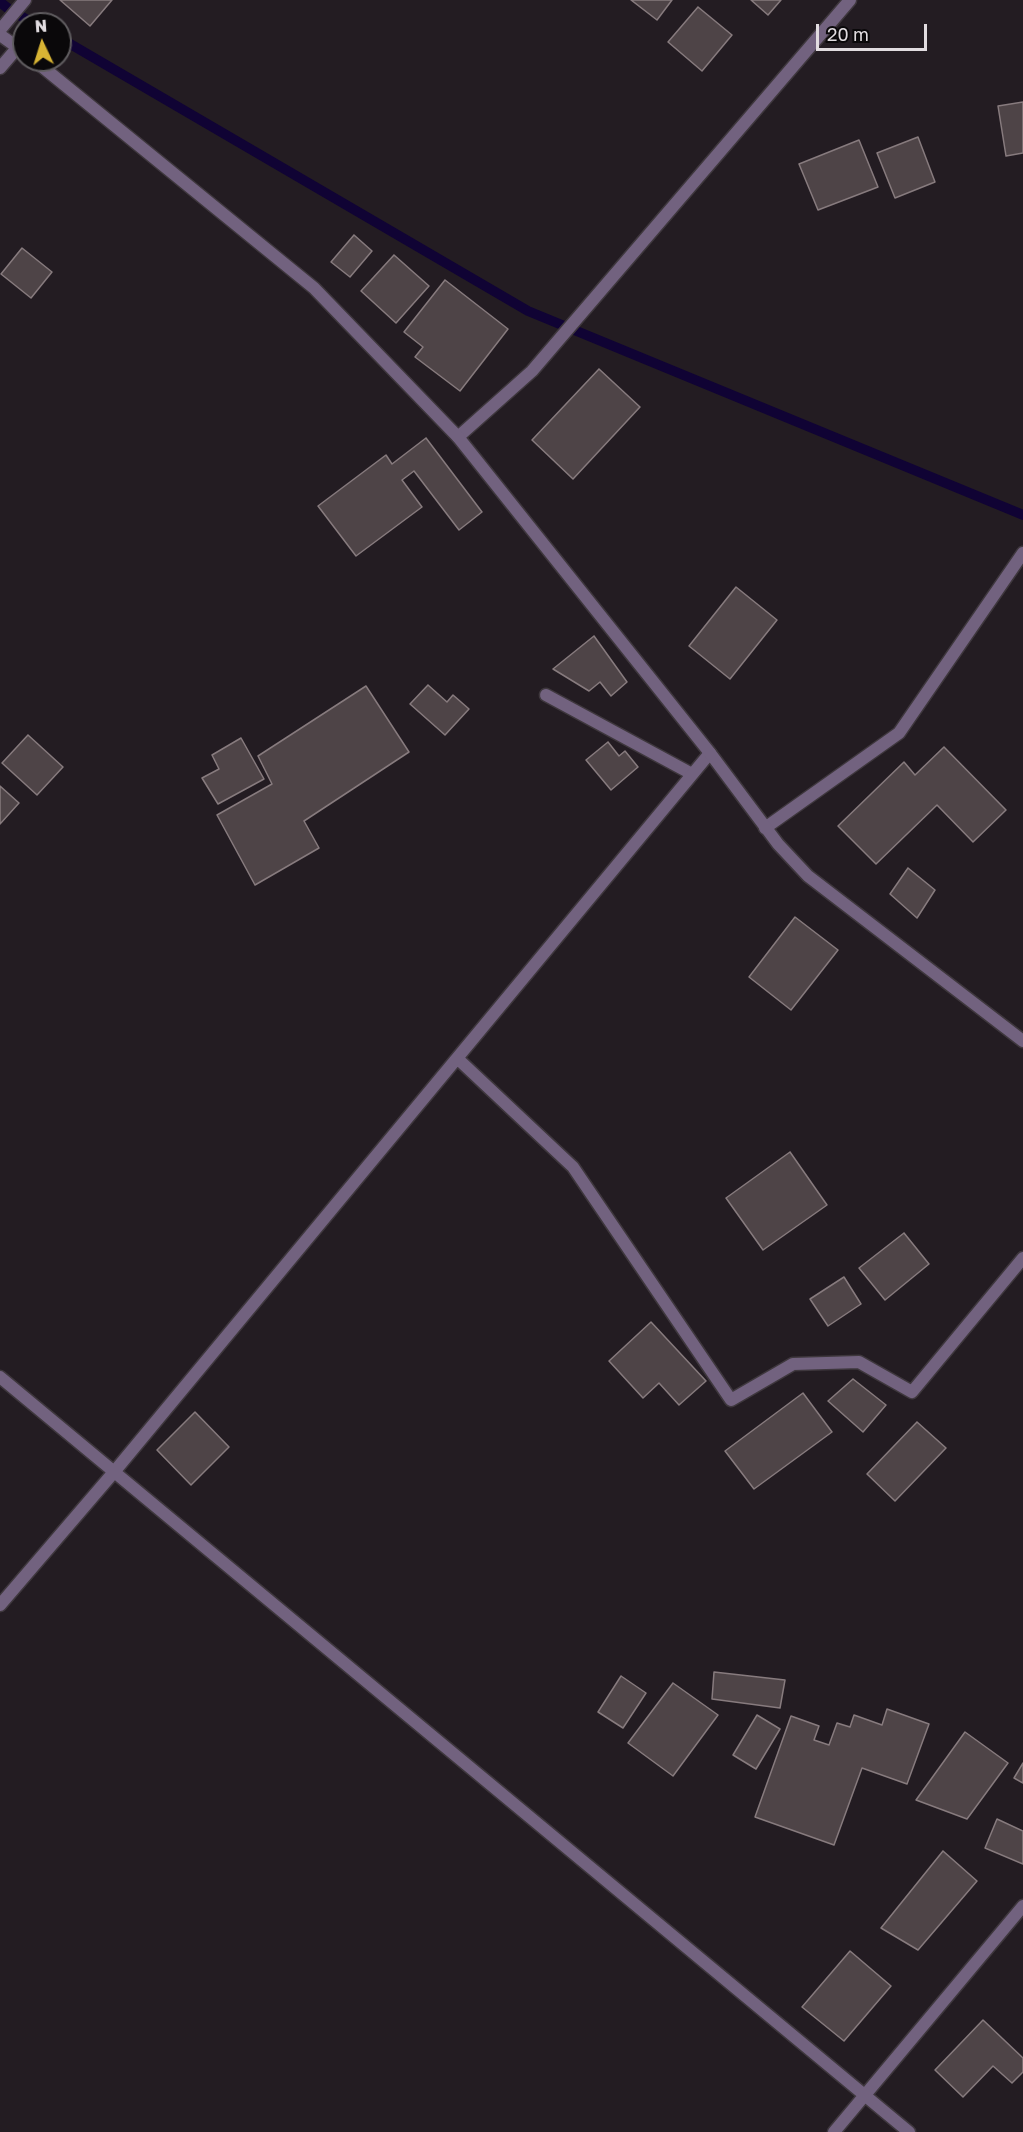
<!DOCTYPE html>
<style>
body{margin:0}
#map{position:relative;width:1023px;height:2132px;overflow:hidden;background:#231c22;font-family:"Golos Text",sans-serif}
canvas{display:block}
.north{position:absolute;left:12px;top:12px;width:60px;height:60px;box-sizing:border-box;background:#0a080a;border:2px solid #605d60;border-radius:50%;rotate:356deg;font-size:16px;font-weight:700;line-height:24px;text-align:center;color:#e1dce0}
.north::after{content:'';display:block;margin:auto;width:21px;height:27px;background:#d8b434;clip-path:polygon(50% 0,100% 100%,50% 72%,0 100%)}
.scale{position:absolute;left:816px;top:24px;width:111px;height:27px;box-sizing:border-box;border:3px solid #e1dce0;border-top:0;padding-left:8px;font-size:18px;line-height:21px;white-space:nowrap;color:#e1dce0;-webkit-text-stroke:4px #0a080a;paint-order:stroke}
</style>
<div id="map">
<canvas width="1023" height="2132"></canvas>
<div class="north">N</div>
<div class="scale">20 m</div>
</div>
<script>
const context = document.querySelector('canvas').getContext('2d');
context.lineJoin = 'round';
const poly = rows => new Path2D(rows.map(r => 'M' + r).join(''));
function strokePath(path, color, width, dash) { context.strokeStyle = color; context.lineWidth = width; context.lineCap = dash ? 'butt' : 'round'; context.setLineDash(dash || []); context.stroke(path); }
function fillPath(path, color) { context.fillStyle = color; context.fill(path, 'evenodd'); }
strokePath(poly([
 [0,2,10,10,35,24],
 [60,38,528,311,1023,515]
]), '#100334', 10);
const building = poly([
 [60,0,112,0,90,26,60,0],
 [631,0,672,0,657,20,631,0],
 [751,0,781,0,768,15,751,0],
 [698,7,732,35,702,71,668,42,698,7],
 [1023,102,1023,153,1006,156,998,106,1023,102],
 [918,137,935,182,895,198,877,153,918,137],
 [859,140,878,187,818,210,799,164,859,140],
 [354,235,372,251,350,277,331,262,354,235],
 [22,248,52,272,31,298,1,274,22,248],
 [394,255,429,286,396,323,361,291,394,255],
 [445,280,508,329,460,391,415,357,423,347,404,332,445,280],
 [599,369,640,407,573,479,532,440,599,369],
 [426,438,482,512,459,530,414,471,402,480,422,507,356,556,318,506,386,455,392,464,426,438],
 [736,587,777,620,730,679,689,646,736,587],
 [594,636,627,682,611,696,600,682,589,691,553,669,594,636],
 [428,685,447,702,453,695,469,709,445,735,410,704,428,685],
 [366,686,409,752,304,821,319,848,255,885,217,815,272,784,258,756,366,686],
 [28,735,63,767,37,795,2,763,28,735],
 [241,738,264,779,218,804,202,778,219,769,212,755,241,738],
 [608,742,619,756,625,751,638,767,611,790,586,760,608,742],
 [944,747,1006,810,973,842,937,805,876,864,838,826,904,762,915,775,944,747],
 [0,786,19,803,0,824,0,786],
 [908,868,935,890,917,918,890,894,908,868],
 [795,917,838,950,791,1010,749,977,795,917],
 [790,1152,827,1205,763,1250,726,1198,790,1152],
 [904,1233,929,1264,885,1300,859,1268,904,1233],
 [844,1277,861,1304,828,1326,810,1299,844,1277],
 [651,1322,706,1381,679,1405,659,1383,643,1398,609,1361,651,1322],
 [853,1379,886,1405,863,1432,828,1401,853,1379],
 [803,1393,832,1432,754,1489,725,1451,803,1393],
 [195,1412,229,1447,191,1485,157,1450,195,1412],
 [917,1422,946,1448,895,1501,867,1474,917,1422],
 [714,1672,785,1680,780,1708,712,1699,714,1672],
 [621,1676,646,1693,623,1728,598,1712,621,1676],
 [673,1683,718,1715,673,1776,628,1743,673,1683],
 [887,1709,929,1724,907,1784,862,1768,834,1845,755,1817,791,1716,819,1726,814,1740,829,1745,837,1723,850,1727,854,1715,882,1725,887,1709],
 [757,1715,780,1729,756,1769,733,1755,757,1715],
 [965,1732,1008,1763,967,1819,916,1800,965,1732],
 [1023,1763,1023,1783,1014,1778,1023,1763],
 [997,1819,1023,1831,1023,1864,985,1848,997,1819],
 [943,1851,977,1881,918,1950,881,1928,943,1851],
 [850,1951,891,1986,844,2041,802,2007,850,1951],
 [983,2020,1023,2058,1023,2072,1012,2083,993,2066,963,2097,935,2070,983,2020]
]);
fillPath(building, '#4e4447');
strokePath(building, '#877b7e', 1.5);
const service = poly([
 [546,695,692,774]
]);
const minor = poly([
 [0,30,25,0],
 [0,68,18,47],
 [458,437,532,371,850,0],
 [765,828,899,733,1023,553],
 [458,1059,573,1167,731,1400,793,1364,859,1362,912,1392,1023,1258],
 [0,1377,909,2132],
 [0,1605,114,1472,710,753],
 [834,2132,1023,1906]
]);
const tertiary = poly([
 [0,35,24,52],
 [34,60,314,288,458,437,710,753,778,844,808,876,1023,1041]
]);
strokePath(service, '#3e373d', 15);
strokePath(minor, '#3e373d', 15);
strokePath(tertiary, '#3e373d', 15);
strokePath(service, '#72627f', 12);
strokePath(minor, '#72627f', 12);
strokePath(tertiary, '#72627f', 12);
</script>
